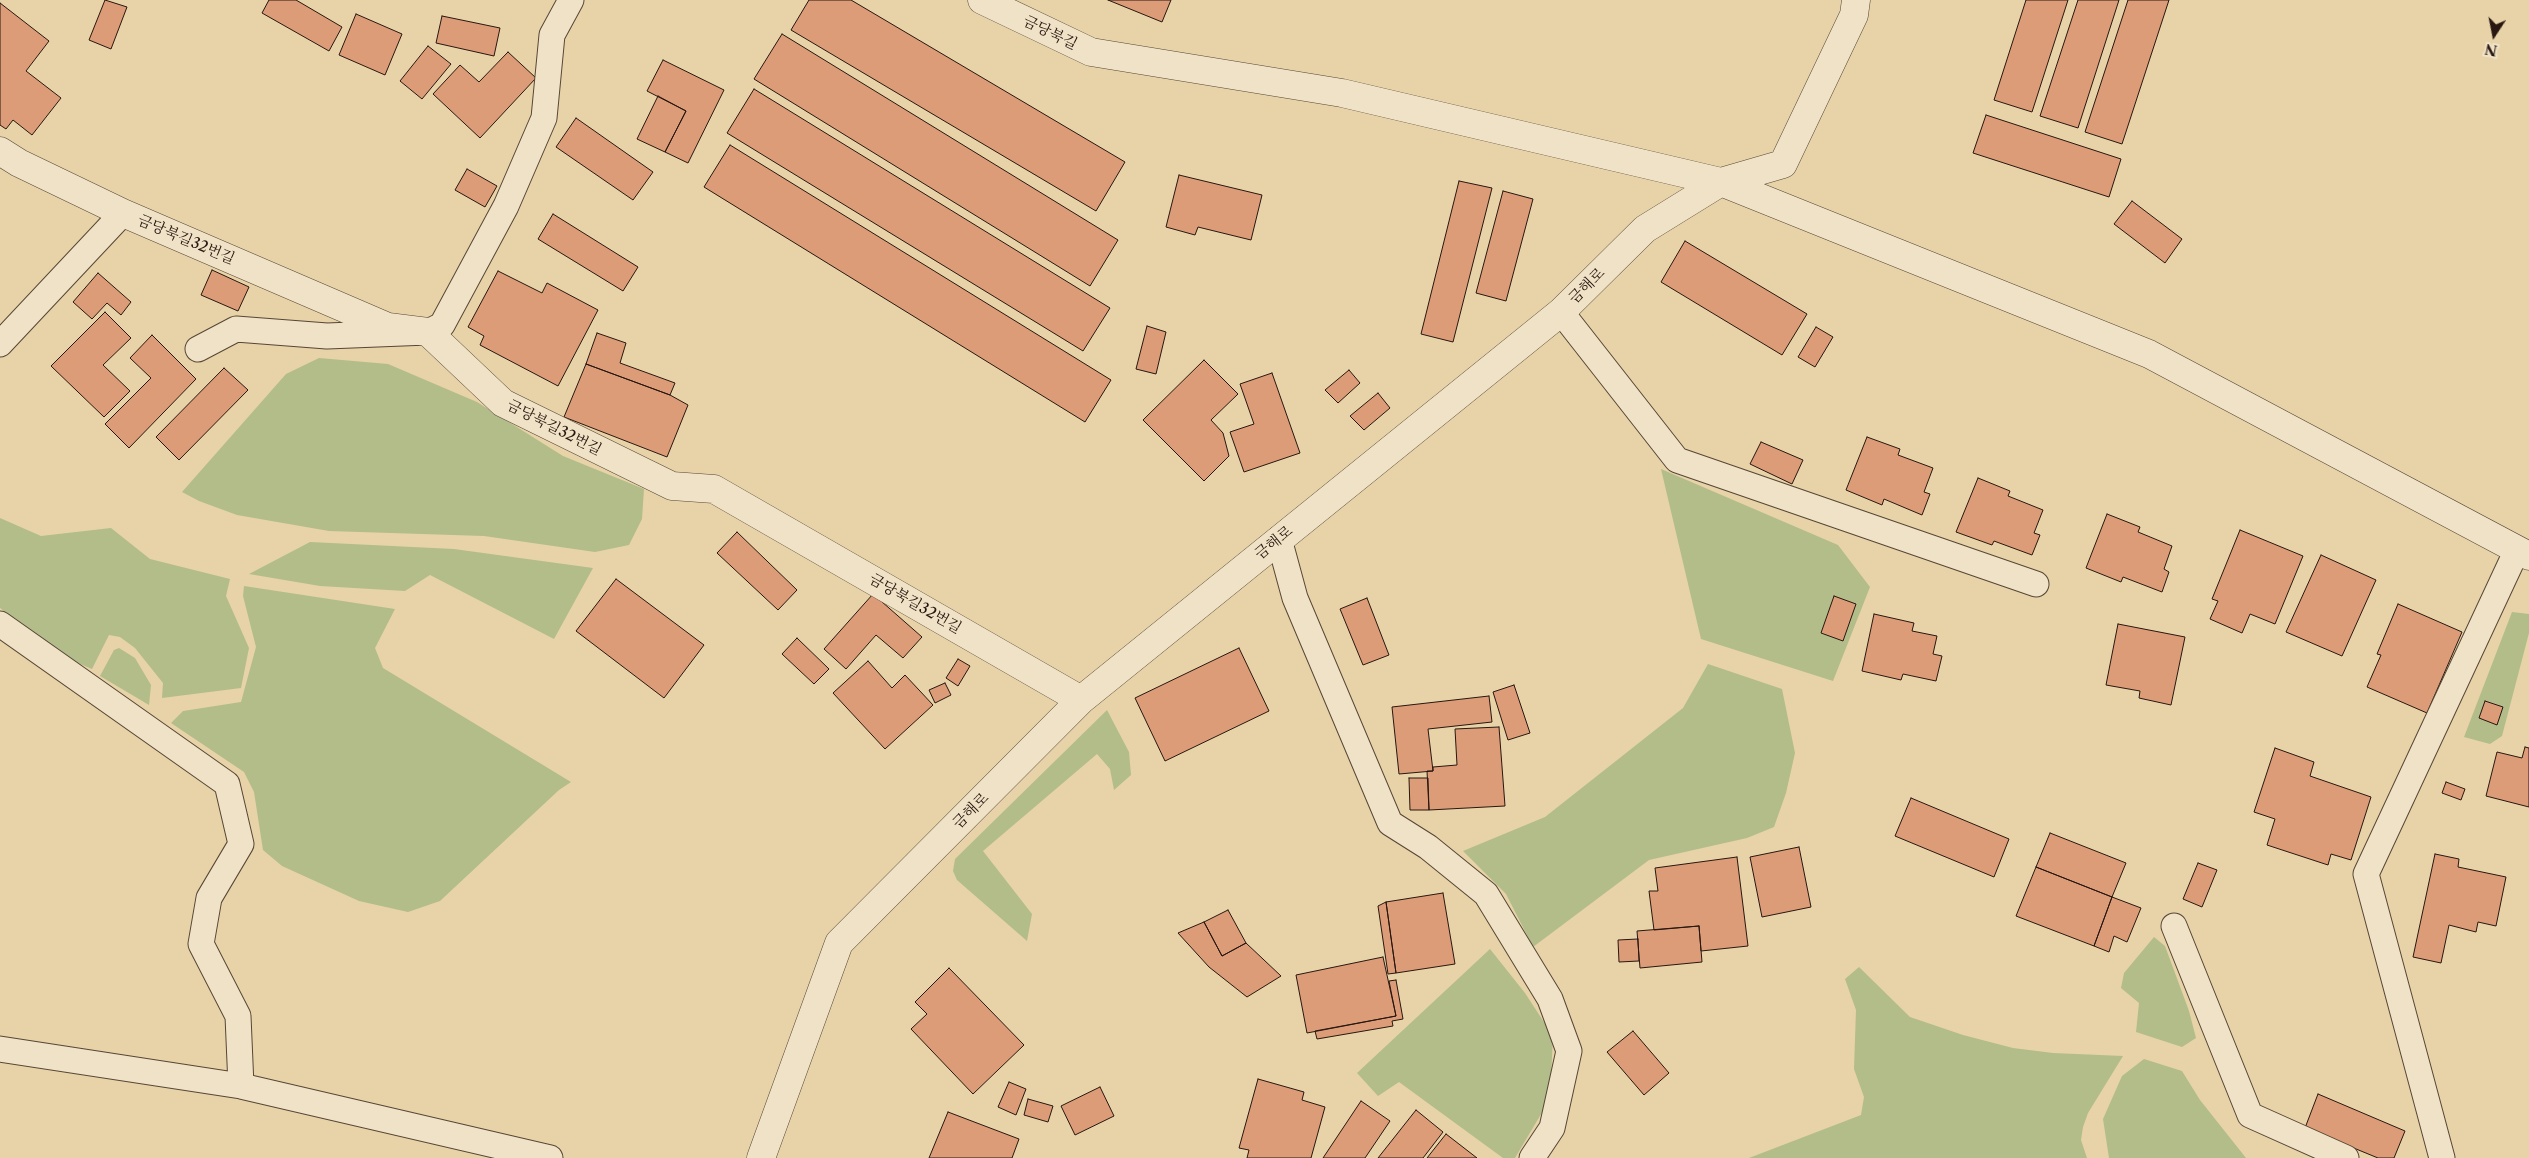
<!DOCTYPE html>
<meta charset="utf-8">
<style>
body{margin:0}
#map{position:relative;width:2529px;height:1158px;overflow:hidden;background:#e7d3a7;font-family:"Libre Caslon Text",serif}
canvas{display:block}
.north{position:absolute;left:2469px;top:10px;width:50px;height:50px;-webkit-text-stroke:4px #efe2c6;paint-order:stroke;rotate:191deg;font-size:14px;font-weight:700;line-height:20px;text-align:center;color:#271710}
.north::after{content:'';display:block;margin:auto;width:18px;height:22px;background:#271710;clip-path:polygon(50% 0,100% 100%,50% 72%,0 100%)}
</style>
<div id="map">
<canvas width="2529" height="1158"></canvas>
<div class="north">N</div>
</div>
<script>
const context = document.querySelector('canvas').getContext('2d');
context.lineJoin = 'round';
function fillPath(path, color) { context.fillStyle = color; context.fill(path, 'evenodd'); }
const poly = rows => new Path2D(rows.map(r => 'M' + r).join(''));
function strokePath(path, color, width, dash) { context.strokeStyle = color; context.lineWidth = width; context.lineCap = dash ? 'butt' : 'round'; context.setLineDash(dash || []); context.stroke(path); }
function drawText(font, color, halo, rows, align = 'center') {
  context.font = font + ' "Libre Caslon Text","Noto Serif KR",serif'; context.lineWidth = 4.5; context.setLineDash([]); context.textBaseline = 'middle'; context.strokeStyle = halo; context.fillStyle = color; for (const [text, x, y, turn = 0] of rows) {
    context.save(); context.translate(x, y); context.rotate((+turn || 0) * Math.PI / 180); context.textAlign = isNaN(turn) ? turn : align; if (halo) context.strokeText(text, 0, 0); context.fillText(text, 0, 0); context.restore();
  }
}
fillPath(poly([
 [319,358,388,364,477,402,563,456,644,489,642,519,629,545,595,552,484,536,329,531,237,515,199,501,182,492,286,374],
 [1661,469,1838,545,1870,587,1833,681,1701,639],
 [0,518,41,536,111,528,150,559,230,579,226,596,249,648,241,688,162,698,163,683,135,648,120,637,109,635,92,669,71,660,36,637,0,608],
 [310,542,454,549,593,568,554,639,430,575,405,591,320,586,249,574],
 [244,586,395,609,375,648,383,668,571,782,559,790,440,901,408,912,359,901,282,866,263,850,254,792,244,772,171,723,183,711,241,702,256,647,243,596],
 [2512,612,2529,614,2529,633,2502,736,2490,744,2464,737],
 [119,648,135,658,151,685,149,705,100,676,114,650],
 [1708,664,1782,689,1795,753,1786,793,1774,827,1747,838,1649,860,1533,947,1506,894,1463,851,1545,817,1683,708],
 [1107,710,1129,752,1131,775,1114,790,1110,769,1097,754,983,851,1032,914,1027,941,957,880,953,871,955,859],
 [2154,937,2165,946,2189,1011,2196,1038,2182,1047,2136,1032,2139,1003,2121,988,2124,973],
 [1490,949,1525,993,1553,1036,1550,1099,1515,1158,1503,1158,1399,1082,1378,1096,1357,1073],
 [1859,967,1910,1017,1963,1035,2013,1048,2053,1053,2123,1056,2088,1113,2083,1127,2081,1140,2087,1158,1749,1158,1861,1115,1864,1097,1854,1069,1856,1010,1845,979],
 [2144,1059,2182,1071,2200,1100,2246,1158,2109,1158,2103,1119,2122,1076]
]), '#b2bd8a');
const building = poly([
 [105,0,127,7,111,49,89,40,105,0],
 [269,0,296,0,342,27,329,51,262,13,269,0],
 [809,0,851,0,1125,162,1096,211,791,30,809,0],
 [1108,0,1171,0,1162,22,1108,0],
 [2026,0,2068,0,2032,112,1994,100,2026,0],
 [2078,0,2119,0,2078,128,2040,116,2078,0],
 [2128,0,2169,0,2122,144,2085,132,2128,0],
 [0,3,49,41,26,71,61,98,32,135,13,120,6,129,0,125,0,3],
 [356,14,402,34,385,75,339,55,356,14],
 [442,16,500,28,494,56,436,43,442,16],
 [782,34,1118,240,1090,286,754,79,782,34],
 [428,46,451,64,422,99,400,81,428,46],
 [508,52,536,78,480,138,433,94,460,65,479,82,508,52],
 [663,60,724,90,688,163,665,152,686,111,647,91,663,60],
 [754,89,1110,308,1083,351,727,133,754,89],
 [658,96,686,111,665,152,637,139,658,96],
 [1986,115,2121,159,2109,197,1973,153,1986,115],
 [576,118,653,172,633,200,556,147,576,118],
 [730,145,1111,380,1085,422,704,187,730,145],
 [467,169,497,186,485,207,455,190,467,169],
 [1179,175,1262,195,1251,240,1198,227,1195,235,1166,227,1179,175],
 [1459,181,1492,188,1453,342,1421,334,1459,181],
 [1503,191,1533,199,1506,301,1476,293,1503,191],
 [2132,201,2182,239,2165,263,2114,224,2132,201],
 [553,214,638,267,623,291,538,239,553,214],
 [1685,241,1807,314,1782,355,1661,282,1685,241],
 [212,270,249,287,238,311,201,295,212,270],
 [498,271,542,293,547,283,598,310,558,386,480,345,484,336,468,327,498,271],
 [98,273,131,302,121,315,107,303,92,319,73,302,98,273],
 [105,312,131,338,103,365,130,391,104,417,51,366,105,312],
 [1147,326,1166,332,1156,374,1136,369,1147,326],
 [1816,327,1833,337,1815,367,1798,357,1816,327],
 [597,333,626,343,620,363,675,383,670,395,586,364,597,333],
 [152,335,196,379,129,448,105,424,151,378,130,358,152,335],
 [1204,360,1238,394,1211,420,1223,433,1229,456,1204,481,1143,420,1204,360],
 [586,364,670,395,688,405,667,457,564,417,586,364],
 [224,368,248,390,179,460,156,437,224,368],
 [1349,370,1360,383,1338,403,1325,390,1349,370],
 [1272,373,1300,453,1244,472,1230,432,1254,424,1240,384,1272,373],
 [1378,393,1390,408,1364,430,1350,416,1378,393],
 [1867,437,1900,449,1898,455,1933,468,1924,492,1930,494,1922,515,1884,499,1882,505,1846,490,1867,437],
 [1761,442,1803,460,1792,484,1750,464,1761,442],
 [1978,478,2010,491,2008,496,2043,510,2034,533,2040,535,2032,555,1994,541,1992,545,1956,532,1978,478],
 [2107,514,2140,527,2138,532,2172,546,2164,569,2169,572,2162,592,2123,577,2121,582,2086,568,2107,514],
 [2240,530,2303,556,2275,624,2250,614,2242,633,2210,619,2218,601,2212,599,2240,530],
 [737,532,797,590,778,610,717,553,737,532],
 [2321,555,2376,580,2342,656,2286,632,2321,555],
 [616,579,704,645,664,698,576,631,616,579],
 [873,594,922,637,903,658,876,635,846,669,824,649,873,594],
 [1834,596,1856,604,1843,641,1821,633,1834,596],
 [1367,598,1389,655,1363,665,1340,609,1367,598],
 [2398,604,2462,632,2427,713,2367,687,2381,655,2377,654,2398,604],
 [1874,614,1914,623,1912,631,1937,636,1933,654,1942,656,1936,681,1903,674,1901,680,1862,671,1874,614],
 [2118,624,2185,637,2171,705,2139,698,2140,691,2106,685,2118,624],
 [797,638,829,669,814,684,782,654,797,638],
 [1239,648,1269,711,1165,761,1135,698,1239,648],
 [958,659,970,666,958,686,946,678,958,659],
 [868,661,892,688,905,675,933,705,885,749,833,693,868,661],
 [945,683,951,695,935,703,929,690,945,683],
 [1514,685,1530,733,1508,740,1493,692,1514,685],
 [1489,696,1492,722,1428,729,1433,771,1399,774,1392,707,1489,696],
 [2485,701,2503,707,2497,725,2479,718,2485,701],
 [1499,727,1505,806,1429,810,1427,771,1433,771,1433,767,1457,765,1455,729,1499,727],
 [2525,747,2529,748,2529,807,2486,796,2497,752,2522,758,2525,747],
 [2275,748,2314,762,2310,776,2371,797,2351,860,2331,854,2328,865,2267,845,2275,819,2254,812,2275,748],
 [1409,778,1428,778,1429,810,1410,810,1409,778],
 [2446,782,2465,789,2461,800,2442,793,2446,782],
 [1911,798,2009,839,1994,877,1895,836,1911,798],
 [2050,833,2126,863,2112,897,2036,867,2050,833],
 [1799,847,1811,907,1762,917,1750,857,1799,847],
 [2435,854,2459,859,2458,867,2506,877,2496,926,2478,922,2476,932,2449,925,2441,963,2413,957,2435,854],
 [1737,857,1748,946,1701,951,1699,926,1654,930,1649,891,1658,891,1655,868,1737,857],
 [2198,863,2217,870,2202,907,2183,899,2198,863],
 [2036,867,2112,897,2094,946,2016,916,2036,867],
 [1443,893,1455,964,1396,973,1386,902,1443,893],
 [2112,897,2141,908,2127,942,2114,936,2109,952,2094,946,2112,897],
 [1386,902,1396,973,1388,974,1378,906,1386,902],
 [1228,910,1246,943,1222,956,1204,922,1228,910],
 [1204,922,1222,956,1246,943,1281,976,1247,997,1209,967,1178,933,1204,922],
 [1699,926,1702,962,1640,968,1637,931,1699,926],
 [1638,939,1639,961,1619,962,1618,940,1638,939],
 [1383,957,1396,1016,1307,1033,1296,975,1383,957],
 [949,968,1024,1045,973,1094,911,1029,927,1014,915,1002,949,968],
 [1396,980,1403,1019,1392,1021,1393,1026,1317,1039,1315,1031,1396,1016,1389,981,1396,980],
 [1633,1031,1669,1073,1644,1095,1607,1052,1633,1031],
 [1258,1079,1304,1092,1302,1100,1325,1107,1311,1158,1247,1158,1249,1150,1239,1148,1258,1079],
 [1009,1082,1026,1089,1016,1115,998,1107,1009,1082],
 [1100,1087,1114,1116,1075,1135,1061,1106,1100,1087],
 [2318,1094,2405,1131,2394,1158,2378,1158,2305,1128,2318,1094],
 [1028,1099,1053,1106,1048,1122,1024,1115,1028,1099],
 [1361,1101,1390,1121,1365,1158,1323,1158,1361,1101],
 [1416,1110,1443,1132,1423,1158,1378,1158,1416,1110],
 [948,1112,1019,1139,1012,1158,929,1158,948,1112],
 [1446,1134,1477,1158,1427,1158,1446,1134]
]);
fillPath(building, '#dd9c78');
strokePath(building, '#271710', 1);
const lane = poly([
 [1561,312,1677,460,2036,584],
 [0,344,123,213],
 [198,349,236,329,327,336,428,332,442,325,506,206,544,118,552,35,571,0],
 [1279,539,1295,598,1390,823,1428,847,1486,894,1550,999,1569,1051,1552,1128,1532,1158],
 [0,624,227,784,241,844,209,898,201,944,238,1016,241,1086,550,1158],
 [2174,926,2250,1115,2346,1158],
 [0,1049,241,1086],
 [2442,1158,2366,874,2517,550]
]);
const street = poly([
 [982,0,1091,52,1342,93,1721,182,2149,354,2529,556],
 [0,151,19,163,123,213,388,327,428,332,503,403,672,486,714,489,1081,700],
 [761,1158,839,943,1081,700,1561,312,1645,229,1721,182,1783,164,1854,15,1856,0]
]);
strokePath(lane, '#574636', 27);
strokePath(street, '#574636', 29);
strokePath(lane, '#efe2c6', 25);
strokePath(street, '#efe2c6', 28);
drawText('15px', '#271710', '#efe2c6', [
 ["금당북길",1050,33,26],
 ["금당북길32번길",186,240,23],
 ["금해로",1587,286,-45],
 ["금당북길32번길",554,428,27],
 ["금해로",1274,543,-39],
 ["금당북길32번길",915,604,30],
 ["금해로",971,811,-45]
]);
</script>
